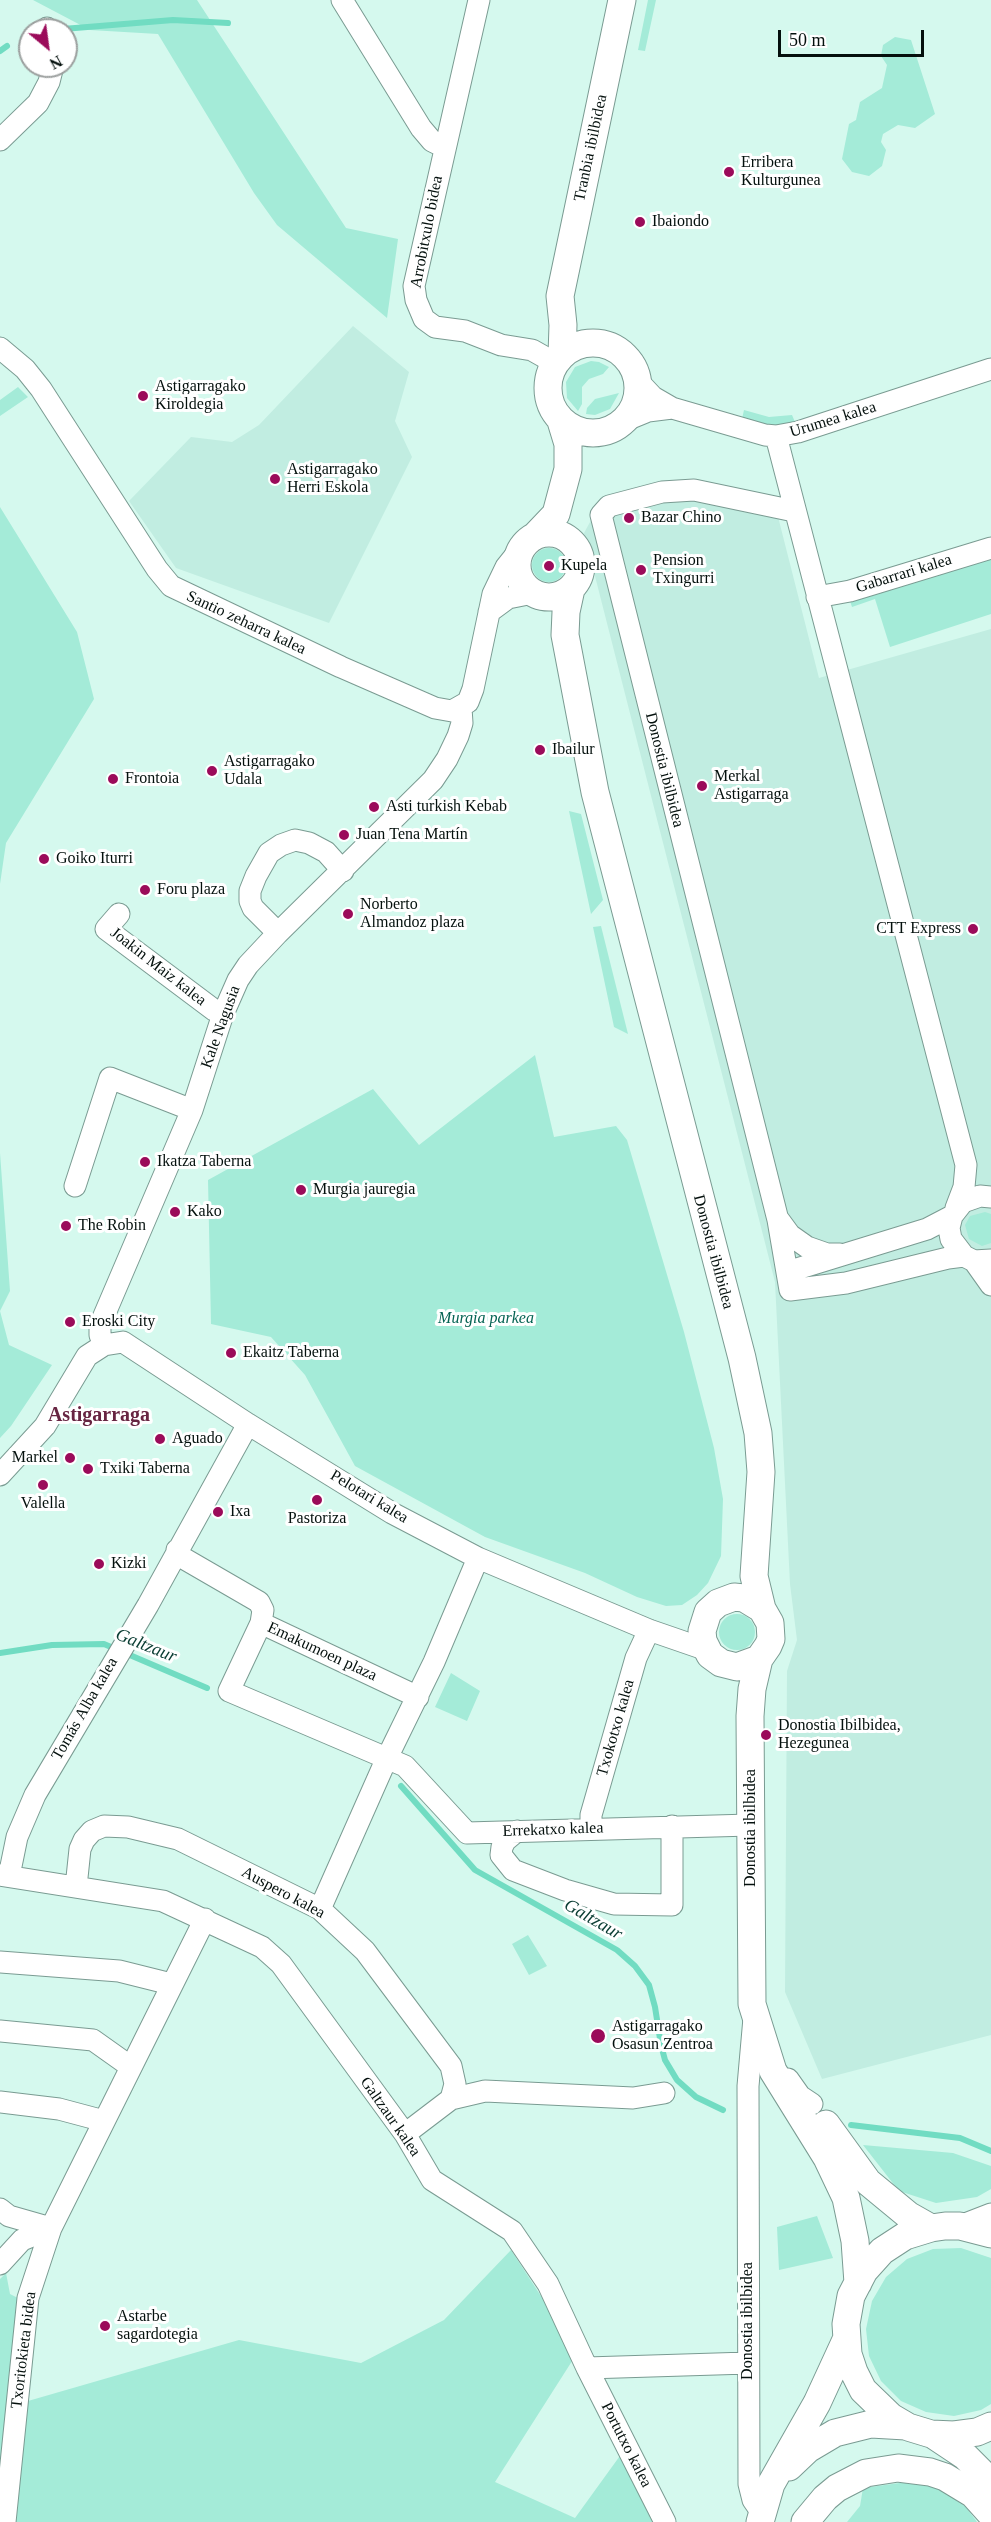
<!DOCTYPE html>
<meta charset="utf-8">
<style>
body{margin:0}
#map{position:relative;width:991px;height:2522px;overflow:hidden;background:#d5f9ee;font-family:Georgia,serif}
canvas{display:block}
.north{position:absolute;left:18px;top:18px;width:60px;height:60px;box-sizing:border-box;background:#fff;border:2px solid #9b9f9e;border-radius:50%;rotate:151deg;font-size:16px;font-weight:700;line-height:24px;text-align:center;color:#04100d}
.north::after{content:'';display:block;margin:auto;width:21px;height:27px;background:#9b0b5a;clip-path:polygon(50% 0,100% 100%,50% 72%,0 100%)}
.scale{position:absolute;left:778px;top:30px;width:146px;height:27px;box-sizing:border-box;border:3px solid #04100d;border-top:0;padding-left:8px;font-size:18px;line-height:21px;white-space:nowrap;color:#04100d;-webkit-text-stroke:4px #fff;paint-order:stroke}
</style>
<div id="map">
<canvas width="991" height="2522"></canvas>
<div class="north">N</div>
<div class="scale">50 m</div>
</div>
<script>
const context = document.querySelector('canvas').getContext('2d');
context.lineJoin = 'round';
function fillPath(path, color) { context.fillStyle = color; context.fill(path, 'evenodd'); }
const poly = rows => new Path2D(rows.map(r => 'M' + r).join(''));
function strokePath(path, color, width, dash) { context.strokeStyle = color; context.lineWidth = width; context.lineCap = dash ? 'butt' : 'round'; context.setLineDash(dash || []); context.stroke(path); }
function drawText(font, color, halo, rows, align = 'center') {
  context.font = font + ' Georgia,serif'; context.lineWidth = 6; context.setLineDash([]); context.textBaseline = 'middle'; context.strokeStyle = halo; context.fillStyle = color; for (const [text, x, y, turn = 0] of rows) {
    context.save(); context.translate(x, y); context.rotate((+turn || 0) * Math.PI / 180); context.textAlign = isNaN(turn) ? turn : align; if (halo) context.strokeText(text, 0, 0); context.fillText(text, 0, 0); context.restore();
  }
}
fillPath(poly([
 [353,326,409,372,395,421,412,457,329,623,176,568,129,501,191,437,232,442,259,425],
 [681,481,774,501,819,678,991,629,991,2035,822,2079,785,1992,787,1671,797,1640,790,1584,775,1282,584,533,601,502]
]), '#c1ede1');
fillPath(poly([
 [33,0,197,0,346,228,398,239,387,318,277,225,254,193,158,34,90,30],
 [648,0,656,0,645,51,638,50],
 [895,37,911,40,935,114,915,128,898,125,883,134,881,142,886,150,882,166,869,176,852,172,842,159,849,124,856,120,860,102,882,88,887,65,881,56,883,45],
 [591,361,599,362,609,367,603,374,589,379,582,387,582,404,578,411,567,398,566,382,575,367],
 [18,387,28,397,0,416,0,400],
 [619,393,610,409,595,415,586,414,587,408,595,399],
 [744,410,769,417,792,415,795,422,782,426,768,426,742,419],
 [0,507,77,632,94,699,6,843,0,884],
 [991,544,991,614,890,647,875,599,852,607,847,592],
 '532 565a17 17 0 1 1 34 0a17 17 0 1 1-34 0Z',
 [569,811,581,814,603,900,591,914],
 [601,926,628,1034,614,1027,593,927],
 [535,1055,554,1137,616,1126,627,1140,684,1332,714,1448,723,1499,721,1556,708,1583,697,1595,682,1605,666,1606,637,1597,585,1573,485,1537,355,1466,305,1375,271,1337,211,1324,208,1180,373,1089,419,1145],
 [0,1153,10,1291,0,1311,9,1345,52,1365,11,1426,0,1438],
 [985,1212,991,1214,991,1243,982,1246,969,1239,965,1225,970,1216],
 '719 1632a18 18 0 1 1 36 0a18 18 0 1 1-36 0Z',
 [451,1673,480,1691,467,1721,435,1707],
 [528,1935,547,1966,529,1975,512,1944],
 [863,2145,953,2153,991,2166,991,2189,977,2197,936,2203,899,2191],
 [817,2216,833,2258,779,2270,777,2227],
 [961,2248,991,2258,991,2404,981,2410,954,2416,926,2412,901,2401,881,2381,869,2356,866,2329,872,2301,886,2277,907,2259,933,2249],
 [511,2250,550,2310,574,2358,495,2482,575,2518,622,2453,657,2522,13,2522,28,2401,239,2340,361,2363,444,2320],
 [6,2273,10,2294,22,2300,0,2508,0,2279],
 [907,2482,938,2488,966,2507,977,2522,847,2522,860,2506,863,2488]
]), '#a4ebd8');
strokePath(poly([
 [63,29,173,20,228,23],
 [23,38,30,37],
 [0,51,7,46],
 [0,1653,52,1645,104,1644,207,1688],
 [401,1786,475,1870,617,1950,635,1966,649,1985,655,2007,661,2045,665,2060,677,2080,696,2097,723,2110],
 [851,2125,960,2138,991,2151]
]), '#71dcc2', 6);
const minor = poly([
 [342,0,421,128,432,141,444,147],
 [479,0,414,286,416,300,424,319,435,327,465,331,501,345,532,350,555,363],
 [47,28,47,30],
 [0,140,38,103,49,82,53,66],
 [0,348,25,369,41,389,157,569,171,586,341,667,435,708,452,711,468,702,473,689,493,594,506,567,522,547],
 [638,381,653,397,672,408,765,435,776,436,798,432,991,369],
 [626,420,648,411,672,408],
 [776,436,966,1165,964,1187,956,1208],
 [794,511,694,490,662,492,609,506,601,515,778,1220,790,1290,846,1283,948,1258,964,1256],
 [817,597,850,591,991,548],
 [489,612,508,598,533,593],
 [119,914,106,929,214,1010,223,1014],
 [278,933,253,908,250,901,250,891,256,876,269,853,281,845,295,840,309,843,326,852,343,871],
 [75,1186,110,1078,192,1110],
 [991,1197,980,1196,963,1202,952,1216,949,1228,951,1239,964,1256,974,1261,991,1260],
 [779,1220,790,1235,807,1247,827,1254,840,1254],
 [974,1261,991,1285],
 [787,1272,927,1229,952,1216],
 [104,1345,100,1335,100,1325,192,1110,223,1014,238,980,248,965,278,933,433,780,447,759,458,736,462,723,461,708],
 [0,1475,45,1426,87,1356,104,1345,123,1342,248,1424,392,1513,478,1558,649,1630,707,1650],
 [177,1550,183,1558,259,1602,263,1610,261,1623],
 [418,1697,261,1623,229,1691,405,1766,467,1833,750,1825],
 [591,1829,591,1815,636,1658,649,1630],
 [517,1831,505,1841,502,1847,501,1855,513,1870,565,1890,614,1904,672,1905,672,1826],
 [0,1875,163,1901,262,1947,281,1964,405,2134,432,2180,512,2231,548,2284,587,2368,665,2522],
 [9,1876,17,1837,35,1795,148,1605,248,1424],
 [76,1887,80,1849,84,1840,92,1831,104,1826,128,1827,178,1839,320,1909,365,1951,451,2066,455,2084,451,2099,405,2134],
 [320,1909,386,1760,434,1662,478,1558],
 [0,1962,119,1971,171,1984],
 [754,2018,748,2086,749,2484,753,2500,762,2513],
 [0,2031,93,2040,131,2067],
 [788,2079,800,2096,812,2104],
 [451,2099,485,2091,633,2098,664,2093],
 [0,2102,59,2109,104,2121],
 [0,2209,9,2216,51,2228],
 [960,2226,991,2214],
 [0,2264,22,2240,51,2228],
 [587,2368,748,2363],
 [5,2522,28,2298,51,2228,205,1919]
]);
const major = poly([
 '548 388a45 45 0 1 1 90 0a45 45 0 1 1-90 0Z',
 [562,355,563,325,560,296,622,0],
 '517 565a32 32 0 1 1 64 0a32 32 0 1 1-64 0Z',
 [536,535,556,514,568,469,568,444,561,421],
 [571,589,566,612,565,635,595,792,742,1358,758,1433,761,1472,754,1576,762,1609],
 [759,1659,737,1667,721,1663,710,1655,703,1641,702,1631,708,1612,718,1603,734,1597,744,1598,762,1609,770,1623,771,1639,768,1646,759,1659,752,1689,750,1716,752,2004,773,2071,827,2158,846,2198,855,2241,858,2283],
 [826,2124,868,2182,908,2215,931,2228],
 [991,2234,960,2226,945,2226,931,2228,905,2236,882,2251,864,2271,851,2296,846,2324,848,2354,854,2372,863,2390,891,2417,908,2427,931,2434,954,2435,977,2432,991,2426],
 [932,2434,965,2456,991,2482],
 [789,2467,808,2449,835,2433,871,2424,906,2426],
 [760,2522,771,2484,817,2403,846,2340],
 [805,2522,825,2498,837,2488,866,2473,898,2468,930,2472,945,2477,973,2494,991,2514]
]);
strokePath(minor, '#7a9b92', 23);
strokePath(major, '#7a9b92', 29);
strokePath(minor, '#fff', 21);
strokePath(major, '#fff', 27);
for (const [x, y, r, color] of [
 [729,172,6,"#9b0b5a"],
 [640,222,6,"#9b0b5a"],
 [143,396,6,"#9b0b5a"],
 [275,479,6,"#9b0b5a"],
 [629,518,6,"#9b0b5a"],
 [549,566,6,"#9b0b5a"],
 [641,570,6,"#9b0b5a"],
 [540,750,6,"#9b0b5a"],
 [212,771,6,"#9b0b5a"],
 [113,779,6,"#9b0b5a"],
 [702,786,6,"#9b0b5a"],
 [374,807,6,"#9b0b5a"],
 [344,835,6,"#9b0b5a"],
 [44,859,6,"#9b0b5a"],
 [145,890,6,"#9b0b5a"],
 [348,914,6,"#9b0b5a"],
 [973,929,6,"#9b0b5a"],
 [145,1162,6,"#9b0b5a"],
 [301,1190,6,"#9b0b5a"],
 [175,1212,6,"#9b0b5a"],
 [66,1226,6,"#9b0b5a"],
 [70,1322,6,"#9b0b5a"],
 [231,1353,6,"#9b0b5a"],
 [160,1439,6,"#9b0b5a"],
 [70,1458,6,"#9b0b5a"],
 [88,1469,6,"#9b0b5a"],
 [43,1485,6,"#9b0b5a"],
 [317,1500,6,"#9b0b5a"],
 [218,1512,6,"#9b0b5a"],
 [99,1564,6,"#9b0b5a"],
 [766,1735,6,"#9b0b5a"],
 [598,2036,8,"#9b0b5a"],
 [105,2326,6,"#9b0b5a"]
]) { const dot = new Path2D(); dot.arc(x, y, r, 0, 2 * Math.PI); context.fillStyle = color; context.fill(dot); strokePath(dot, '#fff', 2); }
drawText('16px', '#04100d', '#fff', [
 ["Tranbia ibilbidea",591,148,-78],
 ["Arrobitxulo bidea",427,232,-79],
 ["Urumea kalea",833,420,-17],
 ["Gabarrari kalea",904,574,-17],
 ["Santio zeharra kalea",246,623,25],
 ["Donostia ibilbidea",664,770,76],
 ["Joakin Maiz kalea",158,967,38],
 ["Kale Nagusia",221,1027,-70],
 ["Donostia ibilbidea",713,1252,75],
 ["Pelotari kalea",369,1497,31],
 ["Emakumoen plaza",322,1652,25],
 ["Tomás Alba kalea",85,1709,-60],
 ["Txokotxo kalea",616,1728,-74],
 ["Donostia ibilbidea",751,1828,-90],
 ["Errekatxo kalea",553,1830,-2],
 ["Auspero kalea",283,1893,28],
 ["Galtzaur kalea",390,2117,55],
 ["Donostia ibilbidea",748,2321,-90],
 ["Txoritokieta bidea",24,2350,-83],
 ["Portutxo kalea",626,2445,63]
]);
drawText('16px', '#04100d', '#fff', [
 ["Erribera",741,163],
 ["Kulturgunea",741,181],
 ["Ibaiondo",652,222],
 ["Astigarragako",155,387],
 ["Kiroldegia",155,405],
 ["Astigarragako",287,470],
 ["Herri Eskola",287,488],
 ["Bazar Chino",641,518],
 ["Pension",653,561],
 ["Txingurri",653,579],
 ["Kupela",561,566],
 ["Ibailur",552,750],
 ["Astigarragako",224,762],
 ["Udala",224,780],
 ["Merkal",714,777],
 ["Astigarraga",714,795],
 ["Frontoia",125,779],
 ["Asti turkish Kebab",386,807],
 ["Juan Tena Martín",356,835],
 ["Goiko Iturri",56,859],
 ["Foru plaza",157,890],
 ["Norberto",360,905],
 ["Almandoz plaza",360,923],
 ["CTT Express",961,929,"right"],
 ["Ikatza Taberna",157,1162],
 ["Murgia jauregia",313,1190],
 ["Kako",187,1212],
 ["The Robin",78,1226],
 ["Eroski City",82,1322],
 ["Ekaitz Taberna",243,1353],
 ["Aguado",172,1439],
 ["Markel",58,1458,"right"],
 ["Txiki Taberna",100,1469],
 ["Valella",43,1504,"center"],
 ["Ixa",230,1512],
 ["Pastoriza",317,1519,"center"],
 ["Kizki",111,1564],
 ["Donostia Ibilbidea,",778,1726],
 ["Hezegunea",778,1744],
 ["Astigarragako",612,2027],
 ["Osasun Zentroa",612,2045],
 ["Astarbe",117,2317],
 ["sagardotegia",117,2335]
], 'left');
drawText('italic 16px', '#056353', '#fff', [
 ["Murgia parkea",486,1319]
]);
drawText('italic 18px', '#0a3d33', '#fff', [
 ["Galtzaur",146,1646,22],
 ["Galtzaur",593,1920,30]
]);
drawText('bold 20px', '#672542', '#fff', [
 ["Astigarraga",99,1416]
]);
</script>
